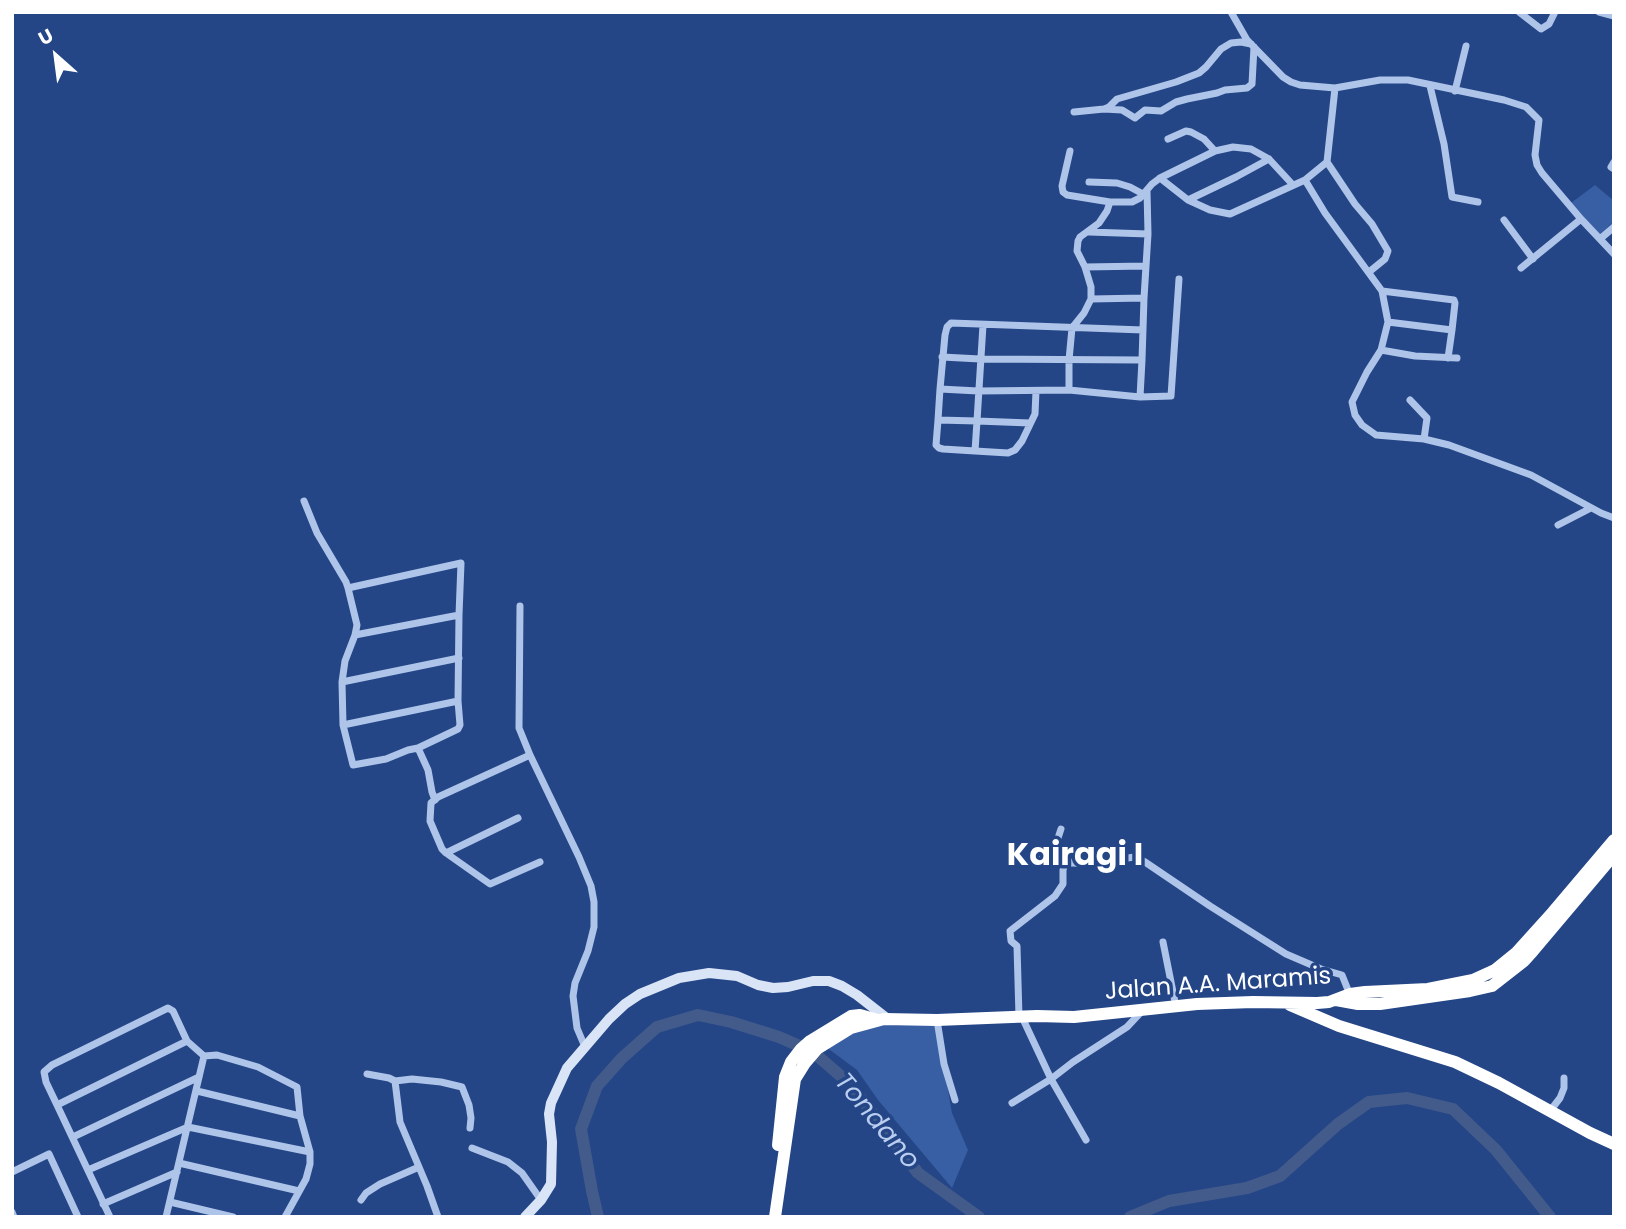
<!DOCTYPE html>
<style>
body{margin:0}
#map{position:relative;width:1626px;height:1229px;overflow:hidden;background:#244687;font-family:Poppins,sans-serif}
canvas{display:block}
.frame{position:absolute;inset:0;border:14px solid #fff;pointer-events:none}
.north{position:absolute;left:21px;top:21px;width:70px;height:70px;-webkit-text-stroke:5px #244687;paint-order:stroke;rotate:332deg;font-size:19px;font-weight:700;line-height:28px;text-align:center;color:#fff}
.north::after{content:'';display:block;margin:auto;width:24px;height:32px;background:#fff;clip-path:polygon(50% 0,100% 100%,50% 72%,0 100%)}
</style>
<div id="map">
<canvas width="1626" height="1229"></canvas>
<div class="frame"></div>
<div class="north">U</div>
</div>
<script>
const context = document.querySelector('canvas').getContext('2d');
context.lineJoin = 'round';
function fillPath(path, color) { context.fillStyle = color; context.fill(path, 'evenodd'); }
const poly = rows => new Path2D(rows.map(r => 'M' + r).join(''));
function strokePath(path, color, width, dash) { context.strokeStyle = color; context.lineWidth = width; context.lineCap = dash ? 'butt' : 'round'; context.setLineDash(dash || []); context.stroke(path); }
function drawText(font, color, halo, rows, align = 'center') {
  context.font = font + ' Poppins,sans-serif'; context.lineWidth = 7; context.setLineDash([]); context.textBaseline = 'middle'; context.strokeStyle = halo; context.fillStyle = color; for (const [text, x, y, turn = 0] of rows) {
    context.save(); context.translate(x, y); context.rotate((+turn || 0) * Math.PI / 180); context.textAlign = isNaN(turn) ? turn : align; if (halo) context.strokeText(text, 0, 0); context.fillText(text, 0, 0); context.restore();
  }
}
fillPath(poly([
 [1595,185,1614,201,1614,221,1600,235,1571,203],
 [936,1021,952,1113,968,1150,952,1188,878,1100,857,1070,826,1047,861,1026]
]), '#385ea4');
strokePath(poly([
 [598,1217,592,1191,581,1129,597,1086,622,1058,657,1027,698,1015,731,1022,779,1037,813,1052,850,1084,918,1173,979,1217],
 [1130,1217,1169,1201,1247,1188,1280,1176,1338,1124,1369,1102,1407,1098,1453,1109,1496,1150,1550,1217]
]), '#435b8b', 12);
strokePath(poly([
 [1231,12,1247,40,1283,77,1291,82,1300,85,1335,88,1380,80,1408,80,1504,100,1526,107,1539,120,1535,155,1537,165,1542,173,1581,219,1614,254],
 [1519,12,1541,29,1549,24,1555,12],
 [1599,12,1614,16],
 [1430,86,1444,144,1452,197,1478,202],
 [1455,91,1466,46],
 [1104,109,1122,110,1135,118,1145,110,1161,111,1176,102,1187,99,1217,93,1225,90,1247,88,1252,84,1254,47],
 [1074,112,1104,109,1109,107,1117,99,1176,82,1199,73,1206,67,1221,49,1231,43,1241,42,1251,44],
 [1070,151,1062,186,1063,192,1067,195,1110,202,1132,202,1140,198,1152,184,1160,178,1188,200,1210,210,1230,214,1305,180,1327,162,1335,88],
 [1215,151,1233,147,1251,149,1269,159,1293,185],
 [1327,162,1355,204,1372,224,1388,251,1385,259,1369,272],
 [1614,162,1611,167,1614,169],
 [1160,178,1215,151,1204,139,1191,132,1186,131,1168,139],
 [1305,180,1325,213,1382,291,1388,322],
 [1089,182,1117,183,1130,187,1143,194],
 [1188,200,1236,177,1269,159],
 [1504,220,1533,259],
 [1089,232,1148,234],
 [1600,239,1614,227],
 [1085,267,1146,266],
 [1521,268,1581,219],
 [1382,291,1454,300,1455,303,1452,330,1388,322,1381,350,1415,356,1457,358],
 [1144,298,1148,234,1147,190],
 [1091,299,1144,298,1142,360],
 [983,325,977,421,1030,423],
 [1381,350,1367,372,1352,402,1355,415,1362,425,1376,435,1424,439,1449,445,1531,475,1601,513,1614,518],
 [1448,358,1452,330],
 [940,389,945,335,947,327,951,323,1143,330],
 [1069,390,1069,360,1072,328,1084,313,1091,299,1091,287,1085,267,1077,251,1078,241,1080,237,1099,223,1107,211,1110,202],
 [1140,397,1171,396,1179,279],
 [1410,400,1427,418,1424,439],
 [938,420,977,421,975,451,943,449,939,448,936,445,938,420,940,389,978,391,1069,390,1140,397,1142,360,980,359,942,357],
 [975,451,1008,453,1015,450,1022,441,1035,414,1036,391],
 [304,501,317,533,346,582,348,588],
 [1558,525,1591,508],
 [520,606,519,728,530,755,579,857,591,886,594,902,594,927,588,951,575,983,573,996,577,1028,585,1047],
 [355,635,357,625,348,588,461,563,459,615],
 [342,682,345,661,355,635,459,615,458,701,460,725,458,729,418,748],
 [343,725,458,701],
 [435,800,432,792,428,770,418,748,408,750,386,759,353,765,343,725,342,682,459,658],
 [518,818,446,853,442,849,430,821,431,803,438,797,530,755],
 [446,853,490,884,540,862],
 [1041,859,1057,854,1057,841,1061,829],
 [1163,942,1176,1007],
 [1019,1017,1017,946,1011,941,1010,931,1055,896,1063,884,1063,870,1066,860,1072,863,1098,864,1120,859,1135,857,1145,862,1210,906,1286,954,1321,969,1342,975,1350,995],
 [1022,1017,1051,1079,1086,1140],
 [937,1020,944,1064,955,1100],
 [204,1056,217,1055,258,1067,297,1087,300,1116,310,1152,310,1164,306,1179,285,1217],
 [367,1074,389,1078,395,1081,400,1122,427,1186,438,1217],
 [395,1081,412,1079,441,1082,462,1087,469,1105,471,1118,470,1128],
 [197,1091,300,1116],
 [1012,1103,1051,1079,1073,1062,1127,1027,1142,1011],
 [57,1105,187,1041],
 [1550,1111,1560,1098,1564,1088,1564,1078],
 [73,1137,199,1077],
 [472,1148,508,1162,522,1173,541,1200],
 [179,1163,299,1191],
 [88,1170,188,1127,310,1152],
 [12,1172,49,1154,78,1217],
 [361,1200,366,1193,380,1184,419,1167],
 [170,1202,233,1217],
 [103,1204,177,1172],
 [12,1212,14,1217],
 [110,1217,57,1105,46,1082,44,1072,52,1065,168,1008,173,1011,187,1041,204,1056,166,1217]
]), '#aec4e9', 7);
strokePath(poly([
 [525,1217,541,1200,551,1184,552,1142,549,1114,551,1103,567,1068,609,1019,625,1004,640,994,679,978,709,973,737,976,758,985,773,988,788,987,813,981,829,981,842,986,857,995,889,1020]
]), '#d9e4f7', 10);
strokePath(poly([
 [1336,1000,1358,1004,1380,1004,1470,991,1492,986,1524,961,1533,951,1614,855],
 [1290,1005,1339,1026,1455,1062,1499,1083,1590,1133,1614,1144],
 [778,1145,785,1077,791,1062,801,1049,810,1041,851,1016,860,1015,878,1020],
 [775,1217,795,1079,805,1063,817,1049,851,1028,884,1019,937,1020,1037,1016,1074,1017,1197,1004,1253,1002,1317,1003,1329,1002,1350,994,1365,992,1428,989,1473,980,1495,970,1516,953,1553,912,1614,840]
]), '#fff', 12);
drawText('24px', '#fff', '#244687', [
 ["Jalan A.A. Maramis",1218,985,-4]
]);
drawText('italic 26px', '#bacef0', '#244687', [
 ["Tondano",876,1122,50]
]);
drawText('bold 32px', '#fff', '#244687', [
 ["Kairagi I",1075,857]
]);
</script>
